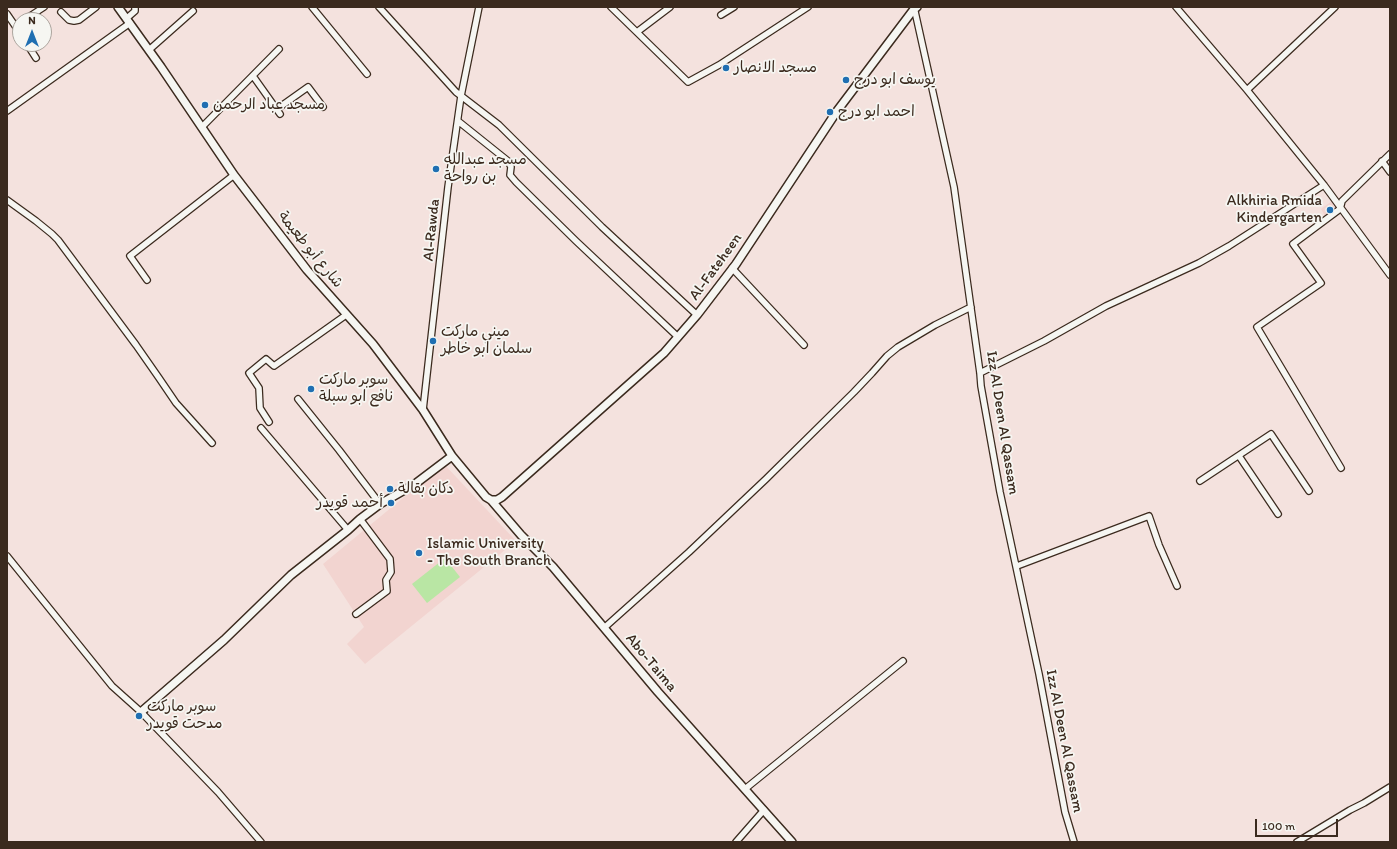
<!DOCTYPE html>
<meta charset="utf-8">
<style>
body{margin:0}
#map{position:relative;width:1397px;height:849px;overflow:hidden;background:#f4e2de;font-family:Itim,sans-serif}
canvas{display:block}
.frame{position:absolute;inset:0;border:8px solid #3b2a1e;pointer-events:none}
.north{position:absolute;left:12px;top:12px;width:40px;height:40px;box-sizing:border-box;background:#f6f6f2;border:1px solid #aba49d;border-radius:50%;rotate:0deg;font-size:11px;font-weight:700;line-height:16px;text-align:center;color:#3b2a1e}
.north::after{content:'';display:block;margin:auto;width:14px;height:18px;background:#1f6fb2;clip-path:polygon(50% 0,100% 100%,50% 72%,0 100%)}
.scale{position:absolute;left:1255px;top:819px;width:83px;height:18px;box-sizing:border-box;border:2px solid #3b2a1e;border-top:0;padding-left:5px;font-size:12px;line-height:14px;white-space:nowrap;color:#3b2a1e;-webkit-text-stroke:3px #f6f6f2;paint-order:stroke}
</style>
<div id="map">
<canvas width="1397" height="849"></canvas>
<div class="frame"></div>
<div class="north">N</div>
<div class="scale">100 m</div>
</div>
<script>
const context = document.querySelector('canvas').getContext('2d');
context.lineJoin = 'round';
function fillPath(path, color) { context.fillStyle = color; context.fill(path, 'evenodd'); }
const poly = rows => new Path2D(rows.map(r => 'M' + r).join(''));
function strokePath(path, color, width, dash) { context.strokeStyle = color; context.lineWidth = width; context.lineCap = dash ? 'butt' : 'round'; context.setLineDash(dash || []); context.stroke(path); }
function drawText(font, color, halo, rows, align = 'center') {
  context.font = font + ' Itim,"Playpen Sans Arabic",sans-serif'; context.lineWidth = 3.5; context.setLineDash([]); context.textBaseline = 'middle'; context.strokeStyle = halo; context.fillStyle = color; for (const [text, x, y, turn = 0] of rows) {
    context.save(); context.translate(x, y); context.rotate((+turn || 0) * Math.PI / 180); context.textAlign = isNaN(turn) ? turn : align; if (halo) context.strokeText(text, 0, 0); context.fillText(text, 0, 0); context.restore();
  }
}
fillPath(poly([
 [1332,201,1339,209,1326,218,1321,209],
 [444,464,516,541,365,664,347,644,364,627,323,564]
]), '#f2d4d0');
fillPath(poly([
 [445,558,460,577,427,603,412,584]
]), '#b9e6a4');
const minor = poly([
 [312,7,367,74],
 [379,7,456,92,499,125,602,227,697,315],
 [611,7,688,82,719,65,808,7],
 [914,7,954,187,980,373,981,386,1000,492,1039,674,1065,812,1074,842],
 [1176,7,1247,90,1324,185,1390,275],
 [61,12,69,20,74,21,79,20,96,7],
 [7,14,20,33],
 [721,15,734,7],
 [127,18,135,11,135,7],
 [24,20,44,7],
 [637,32,670,7],
 [27,44,36,58],
 [149,50,193,11],
 [253,76,280,114],
 [1247,90,1335,7],
 [277,109,308,87,323,107],
 [7,111,130,23],
 [458,121,508,161,511,167,510,175,516,182,576,241,678,337],
 [202,127,279,49],
 [1382,161,1390,172],
 [7,200,36,221,52,234,58,240,136,345,159,378,176,403,212,443],
 [732,268,804,345],
 [147,280,130,256,234,175],
 [980,373,1044,341,1106,306,1199,263,1229,246,1324,185],
 [298,399,339,450,380,504],
 [423,410,448,187,461,96,479,7],
 [269,422,260,408,259,388,249,373,266,359,274,366,346,315],
 [261,428,348,530],
 [1239,456,1278,514],
 [1341,468,1257,327,1321,283,1293,244,1340,209,1342,201,1390,154],
 [1200,481,1271,434,1309,491],
 [7,556,112,686,141,712,218,792,261,842],
 [1017,566,1149,516,1159,545,1177,586],
 [356,614,387,591,386,580,391,572,390,559,360,519],
 [604,628,689,552,766,479,854,392,872,373,887,356,898,347,935,325,971,307],
 [745,789,903,661],
 [736,842,764,810],
 [1297,842,1350,810,1364,803,1390,787]
]);
const tertiary = poly([
 [118,7,161,67,234,175,307,270,373,344,423,410,452,456,486,497,491,500,521,535,553,567,658,692,792,842],
 [491,500,497,500,502,497,664,353,697,315,736,264,837,111,914,9,917,7],
 [141,712,224,640,291,575,348,530,360,519,380,504,415,484,452,456]
]);
strokePath(minor, '#3b2a1e', 8);
strokePath(tertiary, '#3b2a1e', 10);
strokePath(minor, '#f6f6f2', 5.5);
strokePath(tertiary, '#f6f6f2', 7);
for (const [x, y, r, color] of [
 [726,68,4,"#1f6fb2"],
 [846,80,4,"#1f6fb2"],
 [205,105,4,"#1f6fb2"],
 [830,112,4,"#1f6fb2"],
 [436,169,4,"#1f6fb2"],
 [1330,210,4,"#1f6fb2"],
 [433,341,4,"#1f6fb2"],
 [311,389,4,"#1f6fb2"],
 [390,489,4,"#1f6fb2"],
 [391,503,4,"#1f6fb2"],
 [419,553,4,"#1f6fb2"],
 [139,716,4,"#1f6fb2"]
]) { const dot = new Path2D(); dot.arc(x, y, r, 0, 2 * Math.PI); context.fillStyle = color; context.fill(dot); strokePath(dot, '#f6f6f2', 1.5); }
drawText('15px', '#3b2a1e', '#f6f6f2', [
 ["مسجد الانصار",734,68],
 ["يوسف ابو درج",854,80],
 ["مسجد عباد الرحمن",213,105],
 ["احمد ابو درج",838,112],
 ["مسجد عبدالله",444,160],
 ["بن رواحة",444,177],
 ["Alkhiria Rmida",1322,201,"right"],
 ["Kindergarten",1322,218,"right"],
 ["ميني ماركت",441,332],
 ["سلمان ابو خاطر",441,349],
 ["سوبر ماركت",319,380],
 ["نافع ابو سبلة",319,397],
 ["دكان بقالة",398,489],
 ["أحمد قويدر",383,503,"right"],
 ["Islamic University",427,544],
 ["- The South Branch",427,561],
 ["سوبر ماركت",147,707],
 ["مدحت قويدر",147,724]
], 'left');
drawText('15px', '#3b2a1e', '#f6f6f2', [
 ["Al-Rawda",432,230,-84],
 ["شارع أبو طعيمة",310,250,51],
 ["Al-Fateheen",716,267,-54],
 ["Izz Al Deen Al Qassam",1002,423,81],
 ["Abo-Taima",651,663,50],
 ["Izz Al Deen Al Qassam",1064,741,79]
]);
</script>
